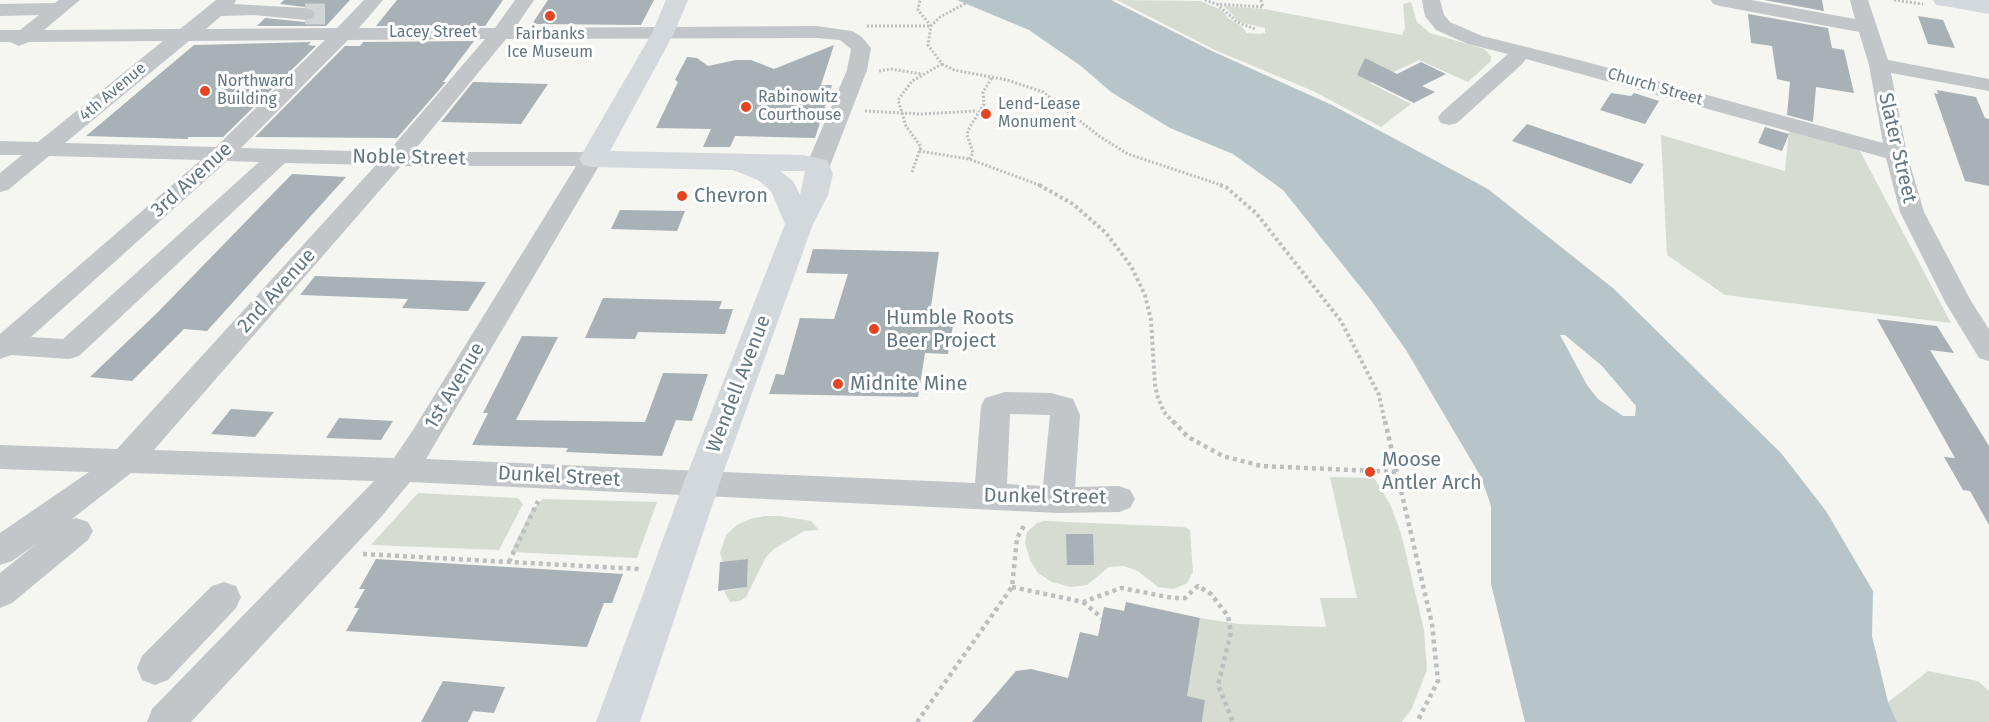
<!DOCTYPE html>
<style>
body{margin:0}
canvas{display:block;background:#f5f5f1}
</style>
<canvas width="1989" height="722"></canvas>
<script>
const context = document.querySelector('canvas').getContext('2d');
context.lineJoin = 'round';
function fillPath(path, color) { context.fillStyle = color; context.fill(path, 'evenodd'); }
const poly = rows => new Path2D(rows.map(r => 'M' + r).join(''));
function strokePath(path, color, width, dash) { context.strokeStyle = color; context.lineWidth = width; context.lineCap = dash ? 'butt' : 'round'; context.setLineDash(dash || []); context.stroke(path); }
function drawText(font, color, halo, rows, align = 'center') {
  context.font = font + ' "Fira Sans",sans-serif'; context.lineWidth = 6; context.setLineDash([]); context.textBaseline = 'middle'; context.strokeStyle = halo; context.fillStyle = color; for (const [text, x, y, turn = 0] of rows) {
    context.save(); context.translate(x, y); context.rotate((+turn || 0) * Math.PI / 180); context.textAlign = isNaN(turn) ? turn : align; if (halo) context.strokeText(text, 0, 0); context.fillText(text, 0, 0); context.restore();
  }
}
fillPath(poly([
 [1117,0,1200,1,1222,10,1228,18,1241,26,1247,33,1259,34,1265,33,1265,28,1239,22,1224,6,1264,9,1402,35,1405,28,1403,4,1411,2,1417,22,1430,33,1484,49,1491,56,1491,61,1468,82,1419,60,1370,83,1411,104,1381,127,1313,91,1215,50],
 [1789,130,1860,151,1951,323,1725,295,1667,255,1661,135,1785,171],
 [1330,477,1374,478,1390,504,1401,533,1424,630,1427,670,1412,708,1402,722,1202,722,1205,700,1182,695,1190,679,1200,618,1239,624,1326,627,1320,598,1357,598],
 [418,493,518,498,523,504,499,550,371,545],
 [543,499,657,502,637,558,511,552,531,511],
 [780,516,811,521,819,530,804,531,774,549,766,557,746,597,740,601,730,602,724,591,747,587,748,559,723,562,720,553,726,535,737,525,750,519,765,516],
 [1044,521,1184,527,1190,530,1193,572,1187,583,1174,589,1158,587,1138,571,1124,566,1109,567,1087,585,1071,587,1052,582,1038,573,1030,560,1025,543,1027,532,1037,523],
 [1928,671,1978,681,1989,691,1989,722,1897,722,1888,702]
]), '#d6dcd2');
fillPath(poly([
 [957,0,1111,0,1212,51,1332,105,1488,189,1614,289,1781,453,1826,511,1873,591,1872,636,1888,702,1897,722,1525,722,1491,584,1491,506,1481,477,1406,350,1370,299,1283,190,1233,154,1170,128,1111,92,1081,66,1029,30],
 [1560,335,1565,335,1602,366,1636,406,1635,416,1623,416,1598,399,1587,385]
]), '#b7c5c8');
fillPath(poly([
 [284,0,350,0,326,26,257,26,265,18,305,22,313,20,317,15,313,8,280,4],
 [397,0,503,0,485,26,376,26],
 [548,0,654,0,641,25,532,24],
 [1764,0,1822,0,1824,11],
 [1748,14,1828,28,1832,48,1844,50,1854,93,1816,87,1813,122,1787,115,1790,82,1777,79,1772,46,1751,43],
 [1918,16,1943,20,1955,48,1928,44],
 [474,41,443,82,446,82,397,138,255,137,345,46,360,46,363,42],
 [311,42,308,45,316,46,223,137,188,137,188,139,86,136,194,45],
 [834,45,821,85,832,85,815,138,735,136,730,147,703,147,711,129,656,128,678,82,675,80,687,57,697,58,708,66,736,60,751,60,774,69],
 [1365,58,1397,74,1421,62,1446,74,1422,86,1435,92,1414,103,1357,75],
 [473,82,548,84,521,124,441,122],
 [1937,90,1976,97,1985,118,1989,119,1989,186,1965,181,1934,93,1938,94],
 [1611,93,1631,96,1634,93,1659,101,1645,124,1600,110],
 [1527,124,1644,164,1631,184,1512,141],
 [1765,127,1789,134,1782,151,1758,143],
 [292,174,346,177,207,331,184,329,132,381,90,377,157,313],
 [620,210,685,211,677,231,611,229],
 [813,249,939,252,930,313,955,314,948,354,925,353,918,397,769,394,776,374,784,375,800,318,834,319,848,274,806,273],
 [315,276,486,282,468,311,402,308,408,299,300,295],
 [603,298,722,301,719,309,733,309,725,334,638,332,635,339,585,338],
 [1877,319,1937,326,1954,353,1930,350,1989,446,1989,525,1970,491,1963,490,1944,457,1955,458],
 [522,336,558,337,516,420,645,422,663,373,708,374,692,421,676,420,662,456,566,452,568,448,472,445,488,413,483,413],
 [231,409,274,412,255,437,211,434],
 [339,418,393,421,381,440,326,438],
 [1066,534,1093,534,1094,565,1067,565],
 [376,559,623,574,612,603,604,603,587,647,346,631,359,608,354,608,365,589,359,589],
 [748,559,747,587,718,591,720,562],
 [1126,602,1200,618,1187,696,1205,700,1202,722,972,722,1016,671,1031,669,1068,678,1080,632,1098,636,1104,607,1124,611],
 [443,681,505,687,494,713,473,711,468,722,421,722]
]), '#a8b1b6');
strokePath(poly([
 [305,14,325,14]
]), '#d0d5d5', 21, [21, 10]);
strokePath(poly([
 [1205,0,1216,4,1263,7,1261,0],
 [1894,0,1923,4],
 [1217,4,1237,22,1255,29],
 [867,26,931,26,918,10,920,0],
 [942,64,954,70,1007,80,1043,92,1099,136,1128,154,1224,186],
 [879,71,891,69,922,74],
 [865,111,921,114,977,111],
 [919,151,969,159,1042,186],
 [969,159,973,153,967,135,968,130,984,104,983,92,993,76],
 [912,172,921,147,906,126,898,100,912,81,942,64,928,45,931,26,940,17,972,0]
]), '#bcbec0', 3, [2, 2]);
strokePath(poly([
 [1039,185,1073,204,1106,233,1131,266,1145,295,1151,320,1155,385,1158,398,1164,412,1174,423],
 [1220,185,1226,187,1256,213,1341,321,1379,395,1385,423]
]), '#bcbec0', 4, [3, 3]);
strokePath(poly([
 [1173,421,1188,437,1223,456,1261,466,1398,472],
 [1385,421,1432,624,1438,681,1417,722],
 [363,554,639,569],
 [509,562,538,501],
 [1012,587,1083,602,1121,588,1173,598,1185,598,1198,586,1211,594,1228,616,1231,632,1218,685,1233,722],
 [1083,602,1102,618],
 [917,722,1012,587,1017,538,1025,524]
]), '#bcbec0', 4.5, [4, 4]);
fillPath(poly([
 [59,0,80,0,44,30,180,29,216,0,236,0,234,4,305,8,312,10,315,14,312,18,305,20,254,15,221,16,206,29,337,28,364,0,383,0,359,28,495,28,515,0,534,0,515,28,816,26,852,31,862,37,871,48,867,70,830,166,826,171,818,173,810,171,806,166,847,70,851,49,840,40,816,38,506,39,413,152,592,152,600,154,603,159,426,459,975,483,981,406,985,398,1005,392,1051,393,1073,399,1080,415,1075,487,1119,486,1130,490,1135,499,1130,508,1119,512,1058,513,410,482,381,517,191,722,147,722,152,709,374,481,131,473,72,519,76,518,88,522,93,531,88,540,12,603,0,608,0,573,36,544,12,561,0,565,0,533,89,472,0,469,0,445,117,449,376,165,285,163,79,356,69,359,11,355,0,359,0,334,201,160,49,156,8,190,0,192,0,173,22,155,0,155,0,141,38,142,163,41,29,42,19,46,10,42,0,42,0,30,20,30,39,15,0,16,0,4,55,3,59,0],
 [485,39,388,152,241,148,348,40,485,39],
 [325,40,216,147,65,143,189,41,325,40],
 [227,161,259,162,63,339,31,337,227,161],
 [401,166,576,166,413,430,394,458,154,450,401,166],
 [1010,414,1050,415,1043,486,1007,484,1010,414],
 [1422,0,1440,0,1444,15,1450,22,1482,36,1579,60,1883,143,1869,65,1859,32,1720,6,1713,4,1711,0,1751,0,1855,19,1850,0,1868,0,1888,60,1989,79,1989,91,1891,73,1907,154,1924,212,1971,301,1989,329,1989,361,1979,358,1945,302,1900,212,1886,158,1526,59,1521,65,1457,123,1449,125,1441,123,1438,118,1441,113,1508,54,1468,44,1436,30,1425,16,1422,0],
 [224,582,236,586,241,597,236,608,168,680,155,685,142,680,137,668,142,656,212,586,224,582]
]), '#c2c6c9');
fillPath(poly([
 [666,0,688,0,674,33,610,151,803,155,827,160,833,174,828,195,813,224,720,482,640,722,596,722,684,482,785,224,771,191,758,180,733,170,592,167,583,165,579,159,652,33,666,0],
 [780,171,805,171,800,195,793,181,780,171],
 [1933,0,1989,0,1989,14,1944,6,1936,5,1933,0]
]), '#d3d8dc');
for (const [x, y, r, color] of [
 [550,16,6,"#e54421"],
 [205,91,6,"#e54421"],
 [746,107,6,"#e54421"],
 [986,114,6,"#e54421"],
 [682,196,6,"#e54421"],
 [874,329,6,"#e54421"],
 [838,384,6,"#e54421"],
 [1370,472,6,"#e54421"]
]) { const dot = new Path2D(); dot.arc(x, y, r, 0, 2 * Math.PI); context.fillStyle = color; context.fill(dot); strokePath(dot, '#fff', 2); }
drawText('16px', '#637682', '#fff', [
 ["Lacey Street",433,33],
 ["Church Street",1655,87,16],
 ["4th Avenue",113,92,-40]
]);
drawText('16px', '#637682', '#fff', [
 ["Fairbanks",550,35,"center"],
 ["Ice Museum",550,53,"center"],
 ["Northward",217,82],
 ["Building",217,100],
 ["Rabinowitz",758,98],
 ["Courthouse",758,116],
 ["Lend-Lease",998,105],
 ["Monument",998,123]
], 'left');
drawText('20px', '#637682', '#fff', [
 ["Slater Street",1897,148,77],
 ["Noble Street",409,158,1],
 ["3rd Avenue",192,180,-42],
 ["2nd Avenue",277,291,-48],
 ["Wendell Avenue",739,384,-69],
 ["1st Avenue",455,386,-59],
 ["Dunkel Street",559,477,3],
 ["Dunkel Street",1045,497,1]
]);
drawText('20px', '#637682', '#fff', [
 ["Chevron",694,196],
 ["Humble Roots",886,318],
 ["Beer Project",886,341],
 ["Midnite Mine",850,384],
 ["Moose",1382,460],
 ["Antler Arch",1382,483]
], 'left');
</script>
